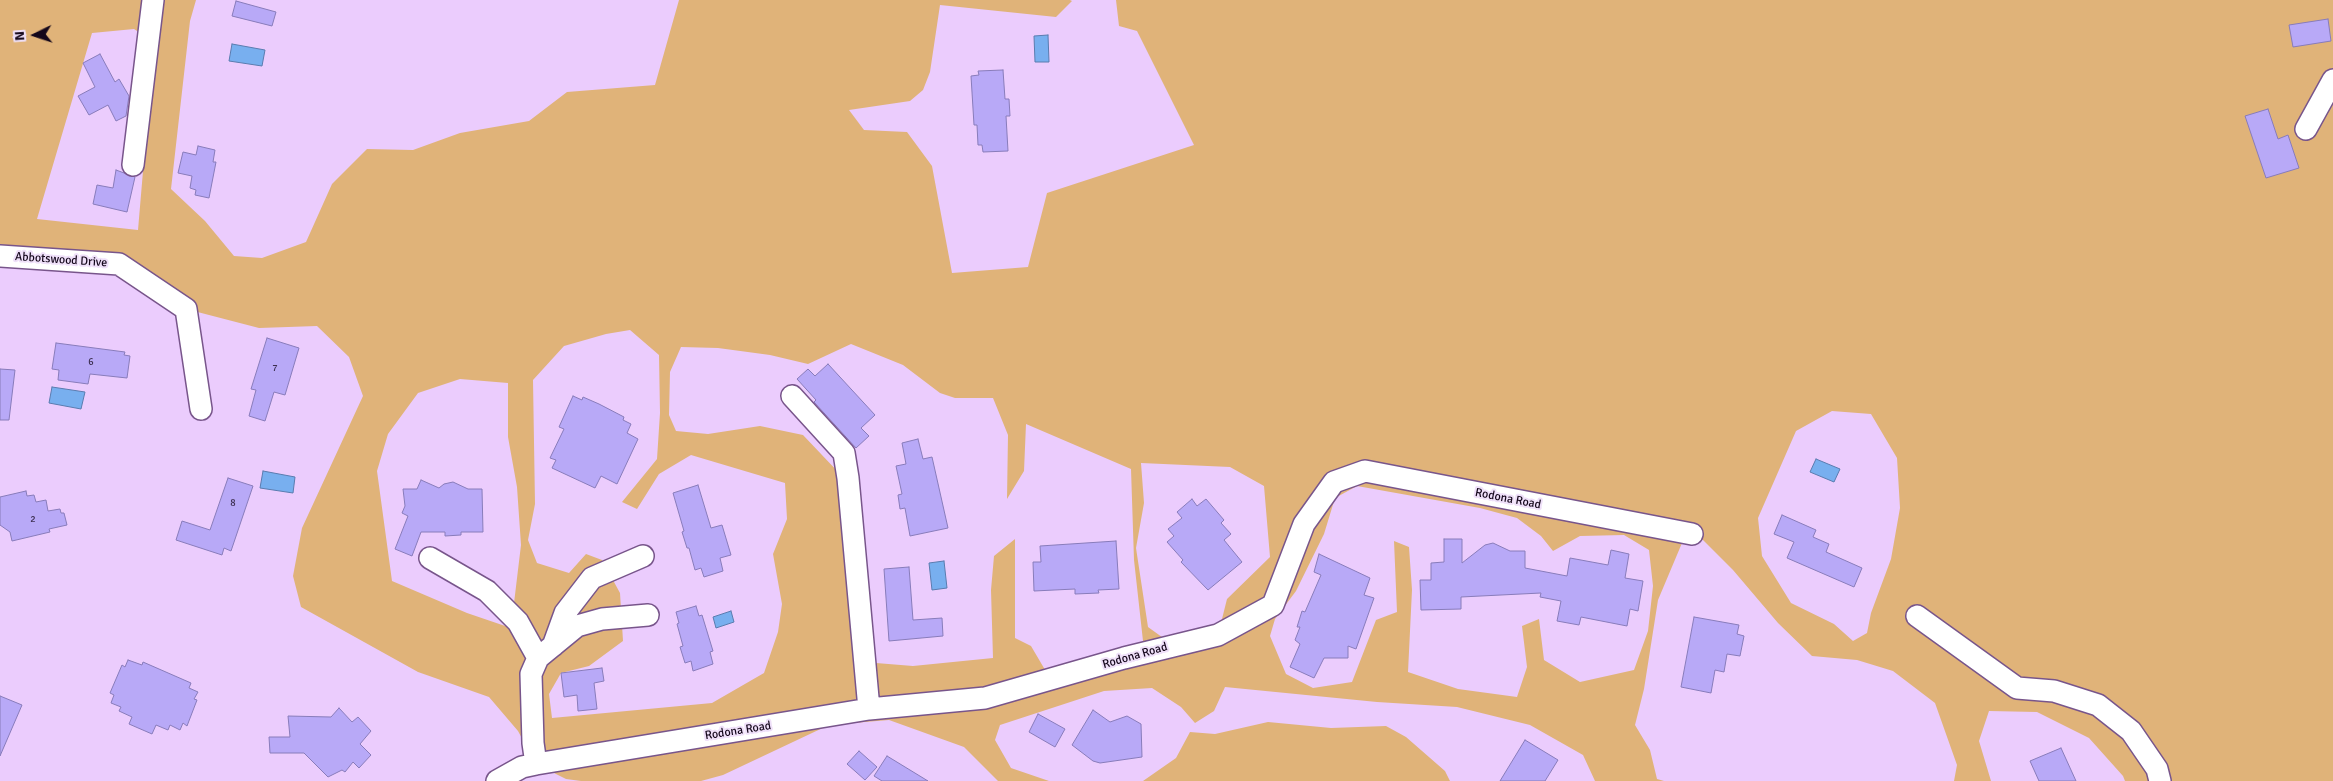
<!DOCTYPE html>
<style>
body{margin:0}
#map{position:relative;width:2333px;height:781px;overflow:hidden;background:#ebccfd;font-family:Signika,sans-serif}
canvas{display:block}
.north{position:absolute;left:10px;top:10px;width:50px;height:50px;-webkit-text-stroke:4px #efe0f9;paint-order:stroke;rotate:266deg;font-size:14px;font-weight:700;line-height:20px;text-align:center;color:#13061a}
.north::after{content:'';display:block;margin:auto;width:18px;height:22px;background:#13061a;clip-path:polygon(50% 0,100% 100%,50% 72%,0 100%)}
</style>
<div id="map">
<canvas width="2333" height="781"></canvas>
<div class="north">N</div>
</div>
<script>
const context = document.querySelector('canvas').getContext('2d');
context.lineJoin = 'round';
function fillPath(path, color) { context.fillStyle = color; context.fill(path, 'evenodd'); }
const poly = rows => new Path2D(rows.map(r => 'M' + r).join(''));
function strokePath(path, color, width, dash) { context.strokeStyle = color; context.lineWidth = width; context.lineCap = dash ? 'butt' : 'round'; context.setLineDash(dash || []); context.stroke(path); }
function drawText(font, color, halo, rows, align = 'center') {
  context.font = font + ' Signika,sans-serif'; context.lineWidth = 4; context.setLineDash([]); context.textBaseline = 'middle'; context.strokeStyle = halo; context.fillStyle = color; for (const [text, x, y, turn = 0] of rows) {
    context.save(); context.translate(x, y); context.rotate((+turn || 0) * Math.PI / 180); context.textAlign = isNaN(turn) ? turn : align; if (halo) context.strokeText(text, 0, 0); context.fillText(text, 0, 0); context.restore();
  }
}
fillPath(poly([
 [0,0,196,0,190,21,171,189,205,221,234,256,262,258,306,242,332,184,367,149,413,150,460,133,529,121,567,92,655,85,679,0,1070,0,1072,1,1056,17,940,5,930,72,923,90,910,101,849,110,864,130,907,132,932,166,952,273,1028,267,1047,193,1194,145,1137,31,1119,26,1116,0,2333,0,2333,781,2125,781,2123,776,2089,738,2037,712,1989,711,1979,741,1991,781,1954,781,1957,765,1935,703,1893,671,1857,660,1812,656,1778,623,1733,570,1699,536,1682,543,1658,600,1644,689,1635,725,1650,750,1657,779,1664,781,1595,781,1583,755,1530,725,1457,707,1377,702,1225,687,1214,711,1195,723,1181,707,1152,688,1104,691,1000,725,995,740,1011,768,1049,781,998,781,964,747,889,720,829,725,723,775,701,781,581,781,566,779,536,764,518,731,489,697,418,672,301,607,293,576,302,528,363,396,349,357,317,326,259,328,186,309,119,264,0,256],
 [134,29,154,42,138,230,37,219,92,33],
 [630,330,659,355,660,413,657,459,622,502,637,509,659,474,691,455,785,483,787,519,773,554,782,604,778,632,764,673,712,703,552,718,549,694,561,673,589,666,623,641,620,593,602,560,586,554,569,573,537,563,528,540,535,504,533,380,564,346,606,334],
 [851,344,903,365,940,393,955,398,993,398,1008,435,1007,499,1024,471,1026,424,1131,469,1134,560,1143,641,1124,658,1051,680,1031,646,1015,638,1015,539,994,556,991,590,993,658,913,666,876,663,861,645,840,474,803,435,760,426,708,434,676,431,669,415,670,372,681,347,718,348,770,355,808,364],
 [460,379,508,383,508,437,517,487,521,545,511,628,467,613,392,581,377,471,388,434,418,393],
 [1832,411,1871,414,1897,458,1900,508,1891,559,1871,613,1867,633,1853,641,1834,624,1791,603,1762,556,1758,518,1796,431],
 [1141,463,1230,467,1264,486,1270,557,1227,599,1218,635,1173,645,1148,627,1136,548,1144,503],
 [1357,486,1480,508,1517,518,1541,536,1553,551,1580,536,1624,535,1649,550,1653,586,1648,631,1634,670,1580,682,1544,660,1539,619,1522,626,1527,667,1517,697,1458,689,1408,672,1412,590,1409,547,1394,541,1397,612,1376,620,1352,682,1313,688,1286,674,1270,636,1275,619,1296,591,1324,534,1335,498],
 [1268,722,1331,728,1386,726,1406,737,1445,771,1450,781,1143,781,1176,758,1190,732,1215,734]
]), '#e0b379');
const water = poly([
 [1048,35,1049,62,1035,62,1034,36,1048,35],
 [232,44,265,50,262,66,229,61,232,44],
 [52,387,85,392,81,409,49,403,52,387],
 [1816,459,1840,469,1834,482,1810,472,1816,459],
 [263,471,295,477,293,493,260,488,263,471],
 [944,561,947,588,932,590,929,563,944,561],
 [731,611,734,622,716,628,713,617,731,611]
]);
fillPath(water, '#78afef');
strokePath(water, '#5a7caf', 1);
const building = poly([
 [236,1,276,12,272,26,232,16,236,1],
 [2328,19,2331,41,2293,47,2289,25,2328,19],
 [100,54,115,82,119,79,129,96,126,116,116,121,108,105,89,115,78,96,95,87,83,63,100,54],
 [1003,70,1005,99,1009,99,1010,116,1006,116,1008,151,983,152,982,145,978,145,977,125,974,125,971,76,979,75,978,71,1003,70],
 [2268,109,2278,139,2288,135,2299,168,2266,178,2245,116,2268,109],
 [198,146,215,150,213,162,216,162,209,198,195,195,196,190,190,188,192,176,178,173,183,152,196,155,198,146],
 [116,170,135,177,127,212,93,204,97,185,113,188,116,170],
 [267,338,299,348,285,395,274,392,265,421,249,416,256,390,251,389,267,338],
 [56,343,125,352,124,355,130,356,127,378,90,374,88,384,58,380,59,370,52,369,56,343],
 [828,364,875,415,861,428,869,436,856,448,814,402,816,400,797,379,808,369,815,376,828,364],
 [0,369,15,370,9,420,0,420,0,369],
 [573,396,582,400,583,397,599,404,624,417,623,420,631,424,627,433,638,439,617,484,601,476,595,488,552,468,556,460,550,458,564,429,559,427,573,396],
 [918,439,923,459,932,457,948,528,910,536,905,508,900,509,898,495,902,494,896,466,906,464,902,443,918,439],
 [228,478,253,486,231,551,224,548,222,555,176,540,182,521,210,530,228,478],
 [421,480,439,488,444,484,453,482,468,489,482,489,483,532,461,532,461,535,445,536,445,532,421,532,412,556,395,549,408,516,402,513,405,506,403,489,417,489,421,480],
 [698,485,711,528,722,525,731,555,720,558,723,571,704,577,701,568,695,570,689,548,687,548,682,532,684,531,673,493,698,485],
 [26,491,27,496,34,495,36,502,46,500,48,511,60,509,61,513,64,513,67,525,49,529,50,532,12,541,10,532,0,525,0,497,26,491],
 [1192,499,1197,506,1206,499,1224,520,1221,523,1231,534,1224,540,1242,562,1208,590,1181,562,1183,560,1167,542,1174,536,1168,529,1182,518,1177,512,1192,499],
 [1782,515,1816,530,1813,537,1829,544,1826,552,1862,568,1854,587,1787,558,1794,542,1774,534,1782,515],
 [1444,539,1462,539,1462,563,1485,545,1493,543,1510,551,1525,551,1525,568,1567,576,1570,558,1608,565,1611,550,1629,554,1625,578,1643,581,1638,611,1630,609,1627,626,1581,617,1579,625,1557,621,1561,601,1540,597,1541,593,1461,597,1461,609,1421,610,1420,580,1431,580,1431,563,1444,562,1444,539],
 [1116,541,1119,589,1098,590,1099,593,1075,594,1075,589,1034,591,1033,562,1041,562,1040,546,1116,541],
 [1319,554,1370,578,1364,595,1374,598,1356,649,1348,646,1348,658,1324,658,1314,678,1290,667,1300,644,1295,640,1300,627,1297,627,1302,611,1305,612,1321,575,1314,572,1319,554],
 [909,567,913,620,942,618,943,636,889,641,884,569,909,567],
 [696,606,699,616,702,615,713,651,710,652,713,664,693,671,691,661,685,663,680,647,683,646,677,624,679,623,676,612,696,606],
 [1694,617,1739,625,1737,634,1744,636,1740,656,1727,654,1724,672,1715,670,1711,693,1681,687,1694,617],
 [128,660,142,665,143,662,191,683,189,688,198,692,194,699,197,700,187,726,183,723,180,730,170,725,168,730,156,725,152,734,129,724,132,717,119,711,121,707,111,703,114,695,110,693,122,665,125,667,128,660],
 [602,668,604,681,594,683,597,709,578,711,577,695,564,697,561,673,602,668],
 [0,696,22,705,0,756,0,696],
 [339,708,352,722,358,717,371,731,360,744,371,755,359,768,353,762,345,772,342,770,328,777,304,753,270,753,269,737,290,737,288,716,331,717,339,708],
 [1093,710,1110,722,1127,716,1141,724,1142,757,1100,763,1093,761,1072,745,1093,710],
 [1038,714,1065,729,1055,747,1029,732,1038,714],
 [1525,740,1558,760,1545,781,1500,781,1525,740],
 [2061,748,2076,781,2039,781,2030,761,2061,748],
 [859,751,877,767,865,780,847,764,859,751],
 [887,756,928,781,882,781,874,776,887,756]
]);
fillPath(building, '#b8a9f7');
strokePath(building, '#887cba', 1);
const minor = poly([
 [2306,129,2333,80],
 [133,165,153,0],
 [0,256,119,264,186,309,201,409],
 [792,396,844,453,848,478,869,709],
 [430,558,487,591,518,622,538,658],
 [1917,616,2017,688,2054,691,2098,705,2131,731,2157,769,2160,781],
 [553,646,565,613,592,578,643,556],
 [536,764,533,743,531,674,538,658,577,626,602,619,648,615],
 [497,781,522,767,536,764,869,709,985,698,1124,658,1218,635,1273,605,1304,524,1334,482,1365,471,1692,534]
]);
strokePath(minor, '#78558b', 24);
strokePath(minor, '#fff', 21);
drawText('10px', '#3c2f51', null, [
 ["6",91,362],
 ["7",275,368],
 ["8",233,503],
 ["2",33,519]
]);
drawText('12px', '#13061a', '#efe0f9', [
 ["Abbotswood Drive",61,260,4],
 ["Rodona Road",1508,499,11],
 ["Rodona Road",1135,656,-16],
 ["Rodona Road",738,731,-9]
]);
</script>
